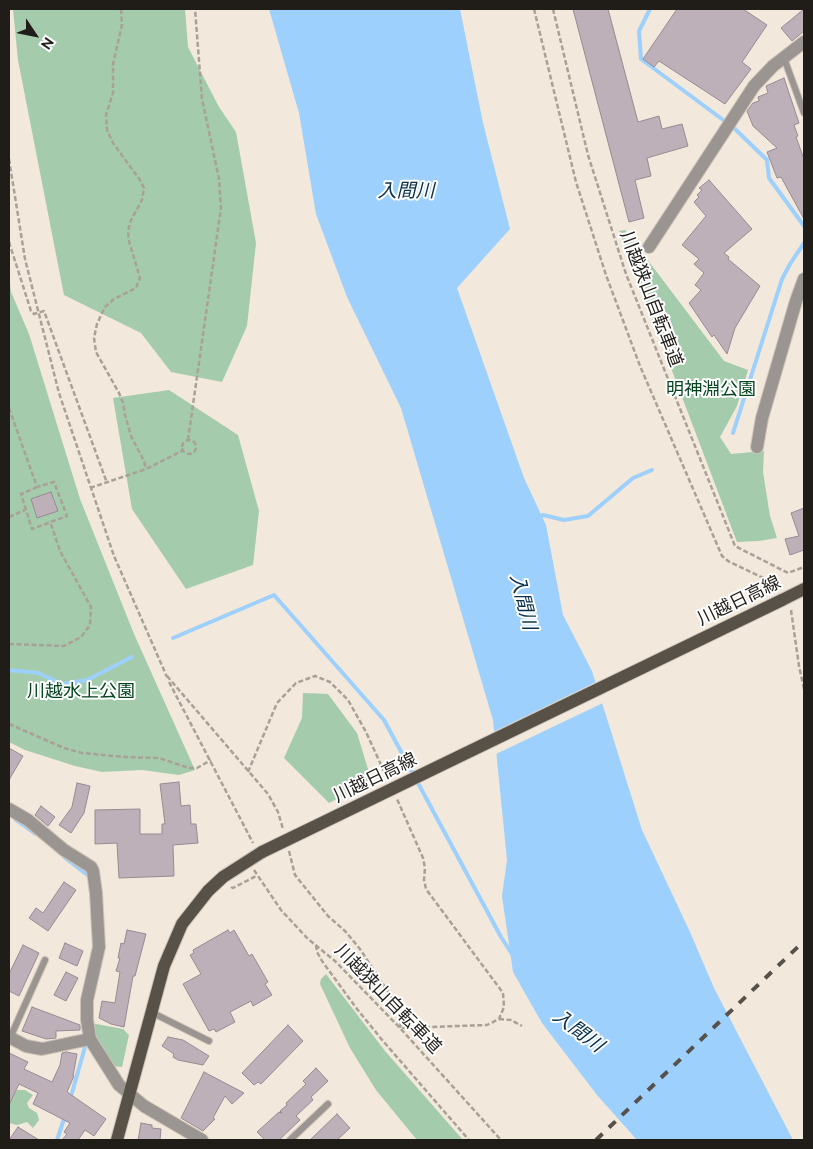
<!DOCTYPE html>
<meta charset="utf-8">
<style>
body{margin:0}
#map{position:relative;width:813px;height:1149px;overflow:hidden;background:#f2e8db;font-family:Raleway,sans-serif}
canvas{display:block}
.frame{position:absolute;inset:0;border:10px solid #201c18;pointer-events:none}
.north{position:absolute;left:10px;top:10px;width:50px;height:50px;-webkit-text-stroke:4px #fff;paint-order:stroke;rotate:124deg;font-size:14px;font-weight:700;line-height:20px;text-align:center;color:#201c18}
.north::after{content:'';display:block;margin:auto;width:18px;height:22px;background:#201c18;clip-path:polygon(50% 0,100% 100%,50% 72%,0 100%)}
</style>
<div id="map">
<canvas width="813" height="1149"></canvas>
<div class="frame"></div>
<div class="north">N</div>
</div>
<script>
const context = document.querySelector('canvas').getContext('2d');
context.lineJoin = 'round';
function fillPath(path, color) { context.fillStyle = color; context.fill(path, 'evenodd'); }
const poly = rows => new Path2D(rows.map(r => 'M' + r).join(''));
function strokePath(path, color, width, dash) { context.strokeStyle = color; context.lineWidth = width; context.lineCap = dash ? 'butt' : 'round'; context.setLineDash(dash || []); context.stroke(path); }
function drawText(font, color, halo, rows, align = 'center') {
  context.font = font + ' Raleway,"Noto Sans JP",sans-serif'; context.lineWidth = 4; context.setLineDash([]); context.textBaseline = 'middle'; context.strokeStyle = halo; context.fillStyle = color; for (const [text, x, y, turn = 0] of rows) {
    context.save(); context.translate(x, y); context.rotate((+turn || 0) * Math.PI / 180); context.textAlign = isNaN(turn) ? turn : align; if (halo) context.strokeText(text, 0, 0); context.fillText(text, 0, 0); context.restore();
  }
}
fillPath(poly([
 [13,9,185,9,188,47,219,107,236,132,256,243,247,326,222,382,171,372,141,333,64,295,18,60],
 [625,230,724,361,748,370,737,406,720,437,731,454,764,451,763,472,770,516,777,538,759,541,737,542,619,231],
 [9,275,11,292,29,334,80,499,134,634,195,770,179,775,142,770,102,772,75,766,25,750,9,742],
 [169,390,238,435,259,511,253,565,186,589,132,509,113,398],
 [303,693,328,694,357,733,372,782,329,803,284,758,302,718],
 [326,974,385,1051,463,1140,417,1140,376,1090,350,1048,320,984,321,979],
 [91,1023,123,1029,129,1035,122,1067,112,1066,94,1034],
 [17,1090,25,1090,33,1095,27,1103,29,1108,37,1113,39,1120,33,1128,27,1122,17,1125,9,1123,9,1103]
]), '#a4cbac');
fillPath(poly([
 [269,9,460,9,483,123,510,229,457,288,524,478,546,525,563,615,592,671,642,830,690,932,714,988,793,1140,637,1140,597,1095,542,1023,513,972,502,896,507,860,493,720,401,408,347,297,316,214,299,113]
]), '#9dd0fc');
fillPath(poly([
 [598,681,605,702,494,755,491,733]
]), '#f2e8db');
strokePath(poly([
 [650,9,639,31,641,59,734,128,767,160,769,178,804,226],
 [733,433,782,279,790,264,804,243],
 [538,518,543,515,564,520,588,516,633,478,652,470],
 [173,638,274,595,384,720,501,937,512,954],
 [9,670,38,673,62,684,87,680,132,657],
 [15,819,36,834],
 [64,857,90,877],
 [70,1100,85,1047],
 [57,1140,65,1116]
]), '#9dd0fc', 4);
const building = poly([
 [573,9,608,9,638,122,659,116,662,129,682,124,688,146,647,158,651,176,635,180,644,218,629,222,573,9],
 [677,9,743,9,767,25,742,62,751,69,725,104,659,61,654,67,643,59,677,9],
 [804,9,804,31,792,41,781,28,804,9],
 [784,78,799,123,794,125,798,136,796,137,804,159,804,219,781,177,777,178,767,152,777,148,753,126,747,111,753,103,759,101,758,97,768,93,766,86,784,78],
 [709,180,752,229,724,253,729,257,728,259,760,286,735,328,727,354,714,335,712,337,689,303,701,290,695,285,704,273,694,264,699,259,682,245,706,216,694,202,699,197,697,195,702,190,699,188,709,180],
 [51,492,58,511,37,518,31,499,51,492],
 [804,508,804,550,790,555,785,539,799,536,791,513,804,508],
 [9,748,23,756,9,780,9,748],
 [179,782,181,806,190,805,191,824,196,824,198,843,173,845,174,876,119,878,117,843,95,844,95,810,140,809,140,834,162,834,162,824,165,824,160,784,179,782],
 [77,783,90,786,84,813,71,833,59,825,72,807,77,783],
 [41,806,55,817,48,826,35,815,41,806],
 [64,882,76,890,48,931,29,918,36,908,43,913,64,882],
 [127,930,146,934,135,976,133,976,124,1027,111,1024,99,1018,102,1001,115,1003,120,972,116,971,120,958,118,958,121,943,124,944,127,930],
 [228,930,230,933,234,930,249,956,252,954,268,982,265,984,272,995,253,1006,251,1001,230,1012,235,1022,216,1032,214,1029,209,1031,183,984,201,974,190,955,194,953,193,950,228,930],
 [65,943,83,951,77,966,59,958,65,943],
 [23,945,39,953,19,996,9,991,9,974,23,945],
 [66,972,78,978,66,1001,54,995,66,972],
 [32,1007,80,1025,80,1030,56,1031,56,1038,46,1039,22,1031,32,1007],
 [288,1025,303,1041,261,1084,258,1082,254,1085,242,1073,288,1025],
 [168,1037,183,1040,209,1056,203,1065,178,1060,173,1057,174,1054,162,1046,168,1037],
 [66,1052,77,1054,73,1076,74,1076,67,1092,106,1119,94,1136,85,1130,78,1140,62,1140,67,1134,64,1132,70,1123,33,1104,38,1093,19,1084,9,1105,9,1053,28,1062,24,1069,52,1082,60,1065,62,1053,66,1052],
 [316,1068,328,1081,311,1097,313,1100,296,1116,300,1120,279,1140,265,1140,257,1132,279,1112,282,1113,280,1111,287,1105,286,1103,306,1084,303,1081,316,1068],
 [204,1072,244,1093,232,1104,225,1096,213,1118,215,1119,203,1131,181,1118,204,1072],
 [337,1114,350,1128,337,1140,310,1140,337,1114],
 [141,1123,152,1125,152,1128,161,1129,160,1140,138,1140,141,1123],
 [18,1127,39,1140,9,1140,18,1127]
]);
fillPath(building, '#beb0b9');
strokePath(building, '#988a93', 1);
const service = poly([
 [784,58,804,113],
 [151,1012,209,1041],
 [10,1038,45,960],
 [290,1140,328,1104]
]);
const minor = poly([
 [649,247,754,86,773,66,804,42],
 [757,447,762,418,796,301,804,279],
 [9,809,28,820,64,850,91,867,93,871,96,893,99,947,87,1000,87,1020,90,1039,119,1085,144,1106,202,1140],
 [9,1037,26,1046,42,1049,90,1039]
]);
const primary = poly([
 [782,600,804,589],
 [117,1140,164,966,182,924,208,891,223,877,262,852]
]);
strokePath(service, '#ccc3b8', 8);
strokePath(minor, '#ccc3b8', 14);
strokePath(primary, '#ccc3b8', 14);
strokePath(poly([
 [121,9,122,25,113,64,113,93,106,115,107,130,113,143,140,180,144,188,142,200,131,220,128,231,129,241,140,278,136,288,114,299,105,307,97,324,94,338,96,352,119,393,123,403,125,415,131,436,144,461,146,469],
 [534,9,576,182,606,275,640,366,722,556,728,561,780,586],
 [553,9,588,155,626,274,735,546,788,573,804,567],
 [9,159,25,259,59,393,114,556,167,677],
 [9,242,31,311,34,314,44,311,107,483],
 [9,408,37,487,54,482,67,516,32,529,21,494,37,487],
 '182 447a7 7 0 1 1 14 0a7 7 0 1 1-14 0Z',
 [188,440,221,208,219,179,202,99,195,9],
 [90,488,146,469,182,451],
 [9,517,25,510],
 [791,610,799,666,804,689],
 [9,644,64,646,81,637,90,625,91,607,60,551,50,521],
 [167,676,268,794,278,812,283,829],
 [169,682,253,843],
 [9,724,64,748,82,753,125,757,159,758,189,768,197,768,211,760],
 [248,772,277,703,296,683,315,676,330,682,348,700,366,732,387,778],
 [289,851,295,875,328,916,345,931,360,949,402,1013,400,1028,487,1025,499,1019,504,1007,503,993,426,889,424,880,425,868,423,858,397,799],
 [254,870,281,910,308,939,335,961,400,1028,501,1140],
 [231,887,233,888,256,876],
 [316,945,317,952,322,961,357,1009,383,1041,469,1140],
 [499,1019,511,1020,522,1026]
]), '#a9a198', 2.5, [5, 2.5]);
strokePath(service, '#9a9590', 6);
strokePath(minor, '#9a9590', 12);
strokePath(primary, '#585148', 12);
strokePath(poly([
 [596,1140,804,941]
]), '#57514b', 4, [9, 9]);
const primaryBridge = poly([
 [262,852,782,600]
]);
strokePath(primaryBridge, '#ccc3b8', 14, []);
strokePath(primaryBridge, '#585148', 12);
drawText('18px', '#201c18', '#fff', [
 ["川越狭山自転車道",651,299,69],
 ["川越日高線",739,601,-26],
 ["川越日高線",375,778,-26],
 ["川越狭山自転車道",388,999,46]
]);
drawText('18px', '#04451f', '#fff', [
 ["明神淵公園",711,390],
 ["川越水上公園",81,692]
]);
drawText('italic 19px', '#09304d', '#fff', [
 ["入間川",406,191],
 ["入間川",523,602,76],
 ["入間川",578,1031,37]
]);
</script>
